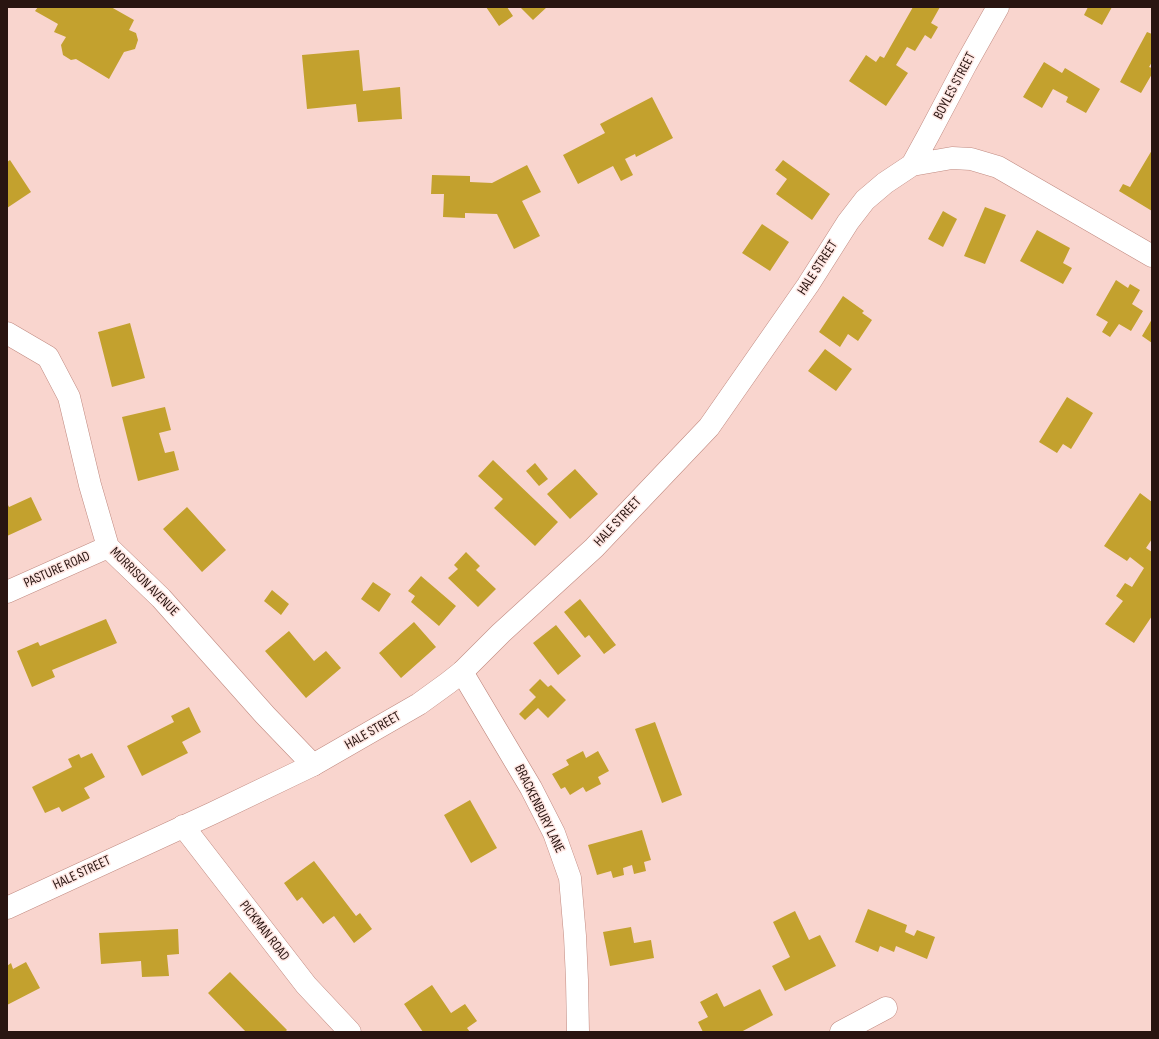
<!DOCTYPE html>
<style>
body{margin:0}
#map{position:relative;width:1159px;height:1039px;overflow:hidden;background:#f9d5ce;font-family:"Sofia Sans Condensed",sans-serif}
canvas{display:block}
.frame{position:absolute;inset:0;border:8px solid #291511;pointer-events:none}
</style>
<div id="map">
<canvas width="1159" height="1039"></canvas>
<div class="frame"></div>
</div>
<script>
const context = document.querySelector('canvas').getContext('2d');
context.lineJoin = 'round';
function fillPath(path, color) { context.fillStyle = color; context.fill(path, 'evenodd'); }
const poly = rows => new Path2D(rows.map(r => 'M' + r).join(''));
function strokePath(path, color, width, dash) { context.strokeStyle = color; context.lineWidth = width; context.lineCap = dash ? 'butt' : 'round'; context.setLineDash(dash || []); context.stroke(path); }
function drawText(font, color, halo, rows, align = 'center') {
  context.font = font + ' "Sofia Sans Condensed",sans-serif'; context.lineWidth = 3; context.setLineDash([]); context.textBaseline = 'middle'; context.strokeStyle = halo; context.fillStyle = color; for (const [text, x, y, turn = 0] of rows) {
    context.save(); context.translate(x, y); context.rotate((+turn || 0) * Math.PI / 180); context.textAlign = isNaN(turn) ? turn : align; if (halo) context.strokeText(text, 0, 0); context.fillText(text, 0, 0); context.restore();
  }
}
fillPath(poly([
 [38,7,111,7,134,20,129,30,136,33,138,40,135,49,124,52,109,79,76,59,71,60,63,55,61,45,66,37,54,32,58,24,35,11],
 [486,7,507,7,513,16,499,26],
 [520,7,547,7,533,20],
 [913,7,940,7,931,23,938,27,931,39,925,35,915,51,907,47,896,65,908,73,886,106,849,81,866,55,876,62,880,56,884,58],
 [1088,7,1112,7,1102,25,1084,15],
 [1147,32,1152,34,1152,62,1149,67,1152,68,1152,74,1141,93,1120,82],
 [359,50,363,91,400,87,402,119,358,122,356,104,307,109,302,55],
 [1044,62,1062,73,1065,68,1100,89,1086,113,1066,102,1068,97,1053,89,1042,108,1023,97],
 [652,97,673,138,636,157,635,154,625,159,633,175,621,181,613,166,578,184,563,155,605,133,600,124],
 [1152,150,1152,211,1119,191,1123,184,1130,187],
 [10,160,31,192,7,208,7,162],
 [783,160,830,194,812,220,776,194,787,179,775,170],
 [527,165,541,192,522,201,540,236,514,249,497,214,465,213,465,218,443,217,444,194,431,194,432,175,470,176,470,182,492,183],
 [985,207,1006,215,985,264,964,256],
 [943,211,957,219,943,247,928,239],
 [762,224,789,242,770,271,742,253],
 [1037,230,1070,248,1063,263,1072,268,1063,284,1020,261],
 [1116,280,1128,288,1130,284,1140,290,1132,304,1143,311,1131,331,1119,324,1110,337,1102,332,1108,322,1096,315],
 [843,296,864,311,862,313,872,320,858,341,848,334,840,347,819,332],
 [1152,319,1152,343,1142,336],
 [130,323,145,378,112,387,98,332],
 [825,349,852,369,836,391,808,371],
 [1067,397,1093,413,1071,449,1063,444,1057,453,1039,442],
 [165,407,171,430,159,433,165,453,174,451,179,470,138,481,122,417],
 [493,460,558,522,535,546,494,508,503,499,478,476],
 [535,463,548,479,539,486,526,471],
 [575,469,598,494,570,519,547,494],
 [1140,493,1152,502,1152,539,1146,548,1152,552,1152,616,1134,643,1105,624,1123,601,1116,596,1125,583,1132,587,1144,568,1130,557,1127,561,1104,546],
 [31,497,42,520,7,536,7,503,9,507],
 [187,507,226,550,202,572,163,529],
 [466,552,480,566,476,570,496,589,478,607,448,578,458,569,454,565],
 [421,576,456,606,439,626,411,602,415,596,408,591],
 [373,582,391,594,379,612,361,599],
 [272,590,289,604,281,615,264,601],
 [580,599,616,645,604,654,589,635,585,638,564,612],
 [106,619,117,643,52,670,55,677,32,687,17,651,38,642,40,646],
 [414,622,436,647,401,678,379,653],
 [556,625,581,656,558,675,533,643],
 [289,631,314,661,326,651,341,668,306,698,265,651],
 [540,679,548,687,551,685,566,700,548,718,538,708,525,720,519,714,536,697,529,690],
 [189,707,201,732,182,742,188,753,142,776,127,746,174,722,171,716],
 [655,722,682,795,662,803,635,729],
 [583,751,586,758,598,751,609,771,598,777,601,784,586,792,583,787,570,795,565,787,561,789,552,774,569,765,566,760],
 [92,753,105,777,84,788,90,798,62,812,59,807,45,813,32,787,72,767,68,759,79,754,81,758],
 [470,800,497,848,471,863,444,815],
 [642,830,651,860,644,862,646,871,634,874,632,865,623,868,624,875,613,878,611,871,597,875,588,845],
 [314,861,356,916,360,913,372,929,354,943,334,916,323,924,302,897,297,901,284,883],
 [868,909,907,925,905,932,914,936,917,930,935,937,927,959,896,946,894,952,880,946,878,952,855,942],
 [795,911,809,940,820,935,836,966,785,991,772,966,790,957,773,922],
 [631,927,634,943,651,940,654,958,610,966,603,932],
 [178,929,179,954,167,955,169,976,142,977,141,961,101,964,99,933],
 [26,962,40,988,7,1005,7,966,11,963,13,969],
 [230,972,287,1030,285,1032,246,1032,208,993],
 [432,985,451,1013,465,1004,477,1021,467,1028,470,1032,423,1032,404,1004],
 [760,989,773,1015,741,1032,703,1032,698,1022,708,1017,700,1002,717,993,724,1007]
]), '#c3a12e');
const street = poly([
 [7,333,48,357,69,397,90,485,108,547,161,598,265,715,313,765],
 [7,592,108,547],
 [462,672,531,788,554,833,570,878,575,936,577,980,578,1032],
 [183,826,306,985,350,1032],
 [841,1032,886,1008]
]);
const secondary = poly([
 [912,165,929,134,966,64,998,7],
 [7,908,213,813,313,765,419,704,448,683,462,672,501,633,594,548,709,427,808,285,848,222,865,200,885,183,912,165,952,158,971,159,998,167,1152,256]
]);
strokePath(street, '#c08a80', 23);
strokePath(secondary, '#c08a80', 23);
strokePath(street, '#fff', 22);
strokePath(secondary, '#fff', 22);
drawText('14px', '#291511', '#fee5e1', [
 ["BOYLES STREET",955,86,-62],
 ["HALE STREET",818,268,-57],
 ["HALE STREET",618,522,-47],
 ["PASTURE ROAD",57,570,-24],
 ["MORRISON AVENUE",144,582,45],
 ["HALE STREET",373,731,-30],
 ["BRACKENBURY LANE",539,809,64],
 ["HALE STREET",82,873,-25],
 ["PICKMAN ROAD",264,931,52]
]);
</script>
